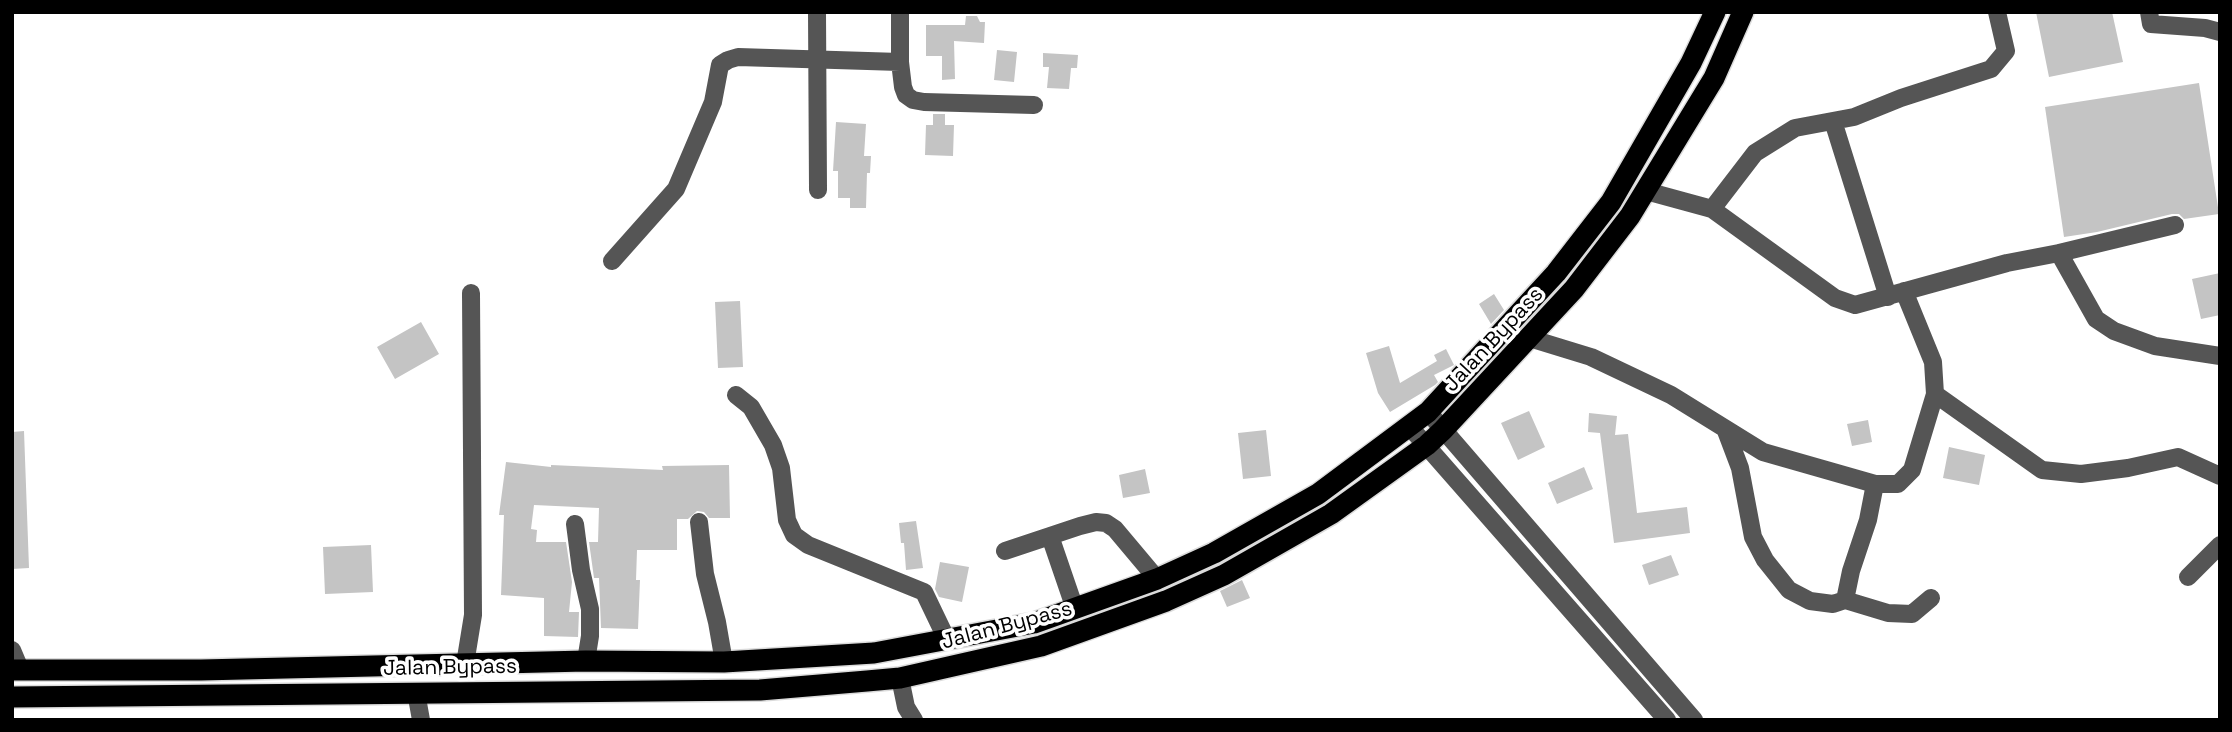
<!DOCTYPE html>
<html>
<head>
<meta charset="utf-8">
<style>
  body { margin:0 }
  #map { position:relative; width:2232px; height:732px; overflow:hidden; background:#fff; font-family:"Space Grotesk",sans-serif }
  canvas { display:block }
  .frame { position:absolute; inset:0; border:14px solid #000; pointer-events:none }
</style>
</head>
<body>
<div id="map">
<canvas width="2232" height="732"></canvas>
<div class="frame"></div>
</div>
<script>
const ctx = document.querySelector('canvas').getContext('2d');
ctx.lineJoin = 'round';
function paint(path, color) { ctx.fillStyle = color; ctx.fill(path, 'evenodd'); }
const shape = rows => new Path2D(rows.map(r => 'M' + r).join(''));
function stroke(path, color, width, dash) { ctx.strokeStyle = color; ctx.lineWidth = width; ctx.lineCap = dash ? 'butt' : 'round'; ctx.setLineDash(dash || []); ctx.stroke(path); }
function label(font, color, halo, rows, align = 'center') {
  ctx.font = font + ' "Space Grotesk",sans-serif'; ctx.lineWidth = 7; ctx.setLineDash([]); ctx.textBaseline = 'middle'; ctx.strokeStyle = halo; ctx.fillStyle = color; for (const [text, x, y, turn = 0] of rows) {
    ctx.save(); ctx.translate(x, y); ctx.rotate((+turn || 0) * Math.PI / 180); ctx.textAlign = isNaN(turn) ? turn : align; if (halo) ctx.strokeText(text, 0, 0); ctx.fillText(text, 0, 0); ctx.restore();
  }
}
paint(shape([
  [2036,12,2112,12,2123,62,2049,77],
  [966,16,977,16,980,22,985,22,984,43,954,41,955,79,942,80,942,56,926,56,926,25,965,25],
  [997,50,1017,52,1014,82,994,80],
  [1043,53,1078,55,1077,68,1071,68,1069,89,1047,88,1049,67,1043,67],
  [2199,83,2219,214,2184,219,2179,214,2172,214,2097,232,2064,237,2045,107],
  [933,114,945,114,945,125,954,125,953,156,925,155,926,125,933,125],
  [836,122,866,124,864,156,871,156,870,173,867,173,866,208,850,208,850,198,838,198,838,171,833,171],
  [2220,273,2220,315,2201,319,2192,279],
  [1494,294,1504,310,1491,324,1479,304],
  [740,301,743,367,718,368,715,302],
  [421,322,439,354,395,379,377,347],
  [1389,346,1400,383,1437,361,1434,355,1446,349,1454,365,1434,375,1438,382,1435,385,1390,412,1378,393,1366,353],
  [1529,411,1545,447,1518,460,1501,423],
  [1589,413,1617,416,1615,435,1628,434,1637,513,1687,507,1690,533,1614,543,1600,433,1588,432],
  [1868,420,1872,442,1852,446,1847,424],
  [1266,430,1271,476,1243,479,1238,433],
  [24,431,29,568,12,569,12,432],
  [1949,447,1985,455,1979,485,1943,478],
  [506,462,551,467,551,465,663,470,662,466,729,465,730,518,709,518,704,512,697,511,688,519,677,519,677,550,637,550,636,580,640,580,638,629,601,628,599,578,594,578,589,542,598,542,599,508,534,505,531,529,537,530,536,542,566,542,572,582,569,612,579,612,578,637,544,636,544,598,501,595,504,515,499,515],
  [1584,467,1593,489,1557,504,1548,483],
  [1145,469,1150,493,1123,498,1119,475],
  [916,521,923,568,906,570,904,543,901,543,899,523],
  [371,545,373,592,325,594,323,547],
  [1671,555,1679,575,1649,585,1642,565],
  [940,562,969,567,962,602,939,597,935,589],
  [1242,580,1250,598,1227,607,1220,591]
]), '#c4c4c4');
const highway = shape([
  [12,670,201,670,586,661,724,662,874,653,1034,623,1157,579,1214,553,1318,494,1428,412,1556,273,1611,202,1691,63,1715,12],
  [12,697,760,690,867,681,900,678,1041,646,1166,601,1224,575,1331,514,1427,445,1443,430,1574,289,1630,216,1714,78,1743,12]
]);
stroke(highway, '#dbdbdb', 24);
stroke(shape([
  [817,12,818,190],
  [2149,12,2151,24,2205,28,2220,32],
  [900,62,903,87,906,95,913,100,924,102,1034,105],
  [1833,121,1888,297],
  [1646,191,1712,209,1835,298,1855,305,2007,263,2059,253,2096,319,2114,331,2155,346,2220,356],
  [1712,209,1755,153,1795,128,1854,117,1901,98,1991,69,2006,51,1997,12],
  [2059,253,2175,225],
  [612,261,676,189,713,102,720,65,728,60,738,57,900,62,900,12],
  [1529,338,1591,357,1671,395,1763,452,1875,484,1898,484,1912,470,1935,394,1933,362,1904,291],
  [1935,394,2042,470,2081,474,2128,468,2178,457,2220,476],
  [736,395,751,407,773,445,781,468,787,520,794,535,808,545,924,592,947,640],
  [1428,412,1694,720],
  [1409,426,1667,720],
  [1726,431,1740,468,1753,537,1765,560,1789,590,1810,601,1833,604,1845,600],
  [1875,484,1868,520,1851,571,1845,600,1888,613,1912,614,1931,598],
  [699,522,705,574,717,622,724,662],
  [575,524,581,570,590,609,590,636,586,661],
  [1050,536,1075,609],
  [1005,551,1080,526,1096,522,1106,523,1115,529,1157,579],
  [2188,577,2220,545],
  [12,650,20,669],
  [465,664,473,615,471,293],
  [900,678,906,707,914,720],
  [416,692,421,720]
]), '#555', 18);
stroke(highway, '#000', 21);
label('21px', '#000', '#fff', [
  ["Jalan Bypass",1494,340,-47],
  ["Jalan Bypass",1007,626,-15],
  ["Jalan Bypass",450,668,-1]
]);
</script>
</body>
</html>
